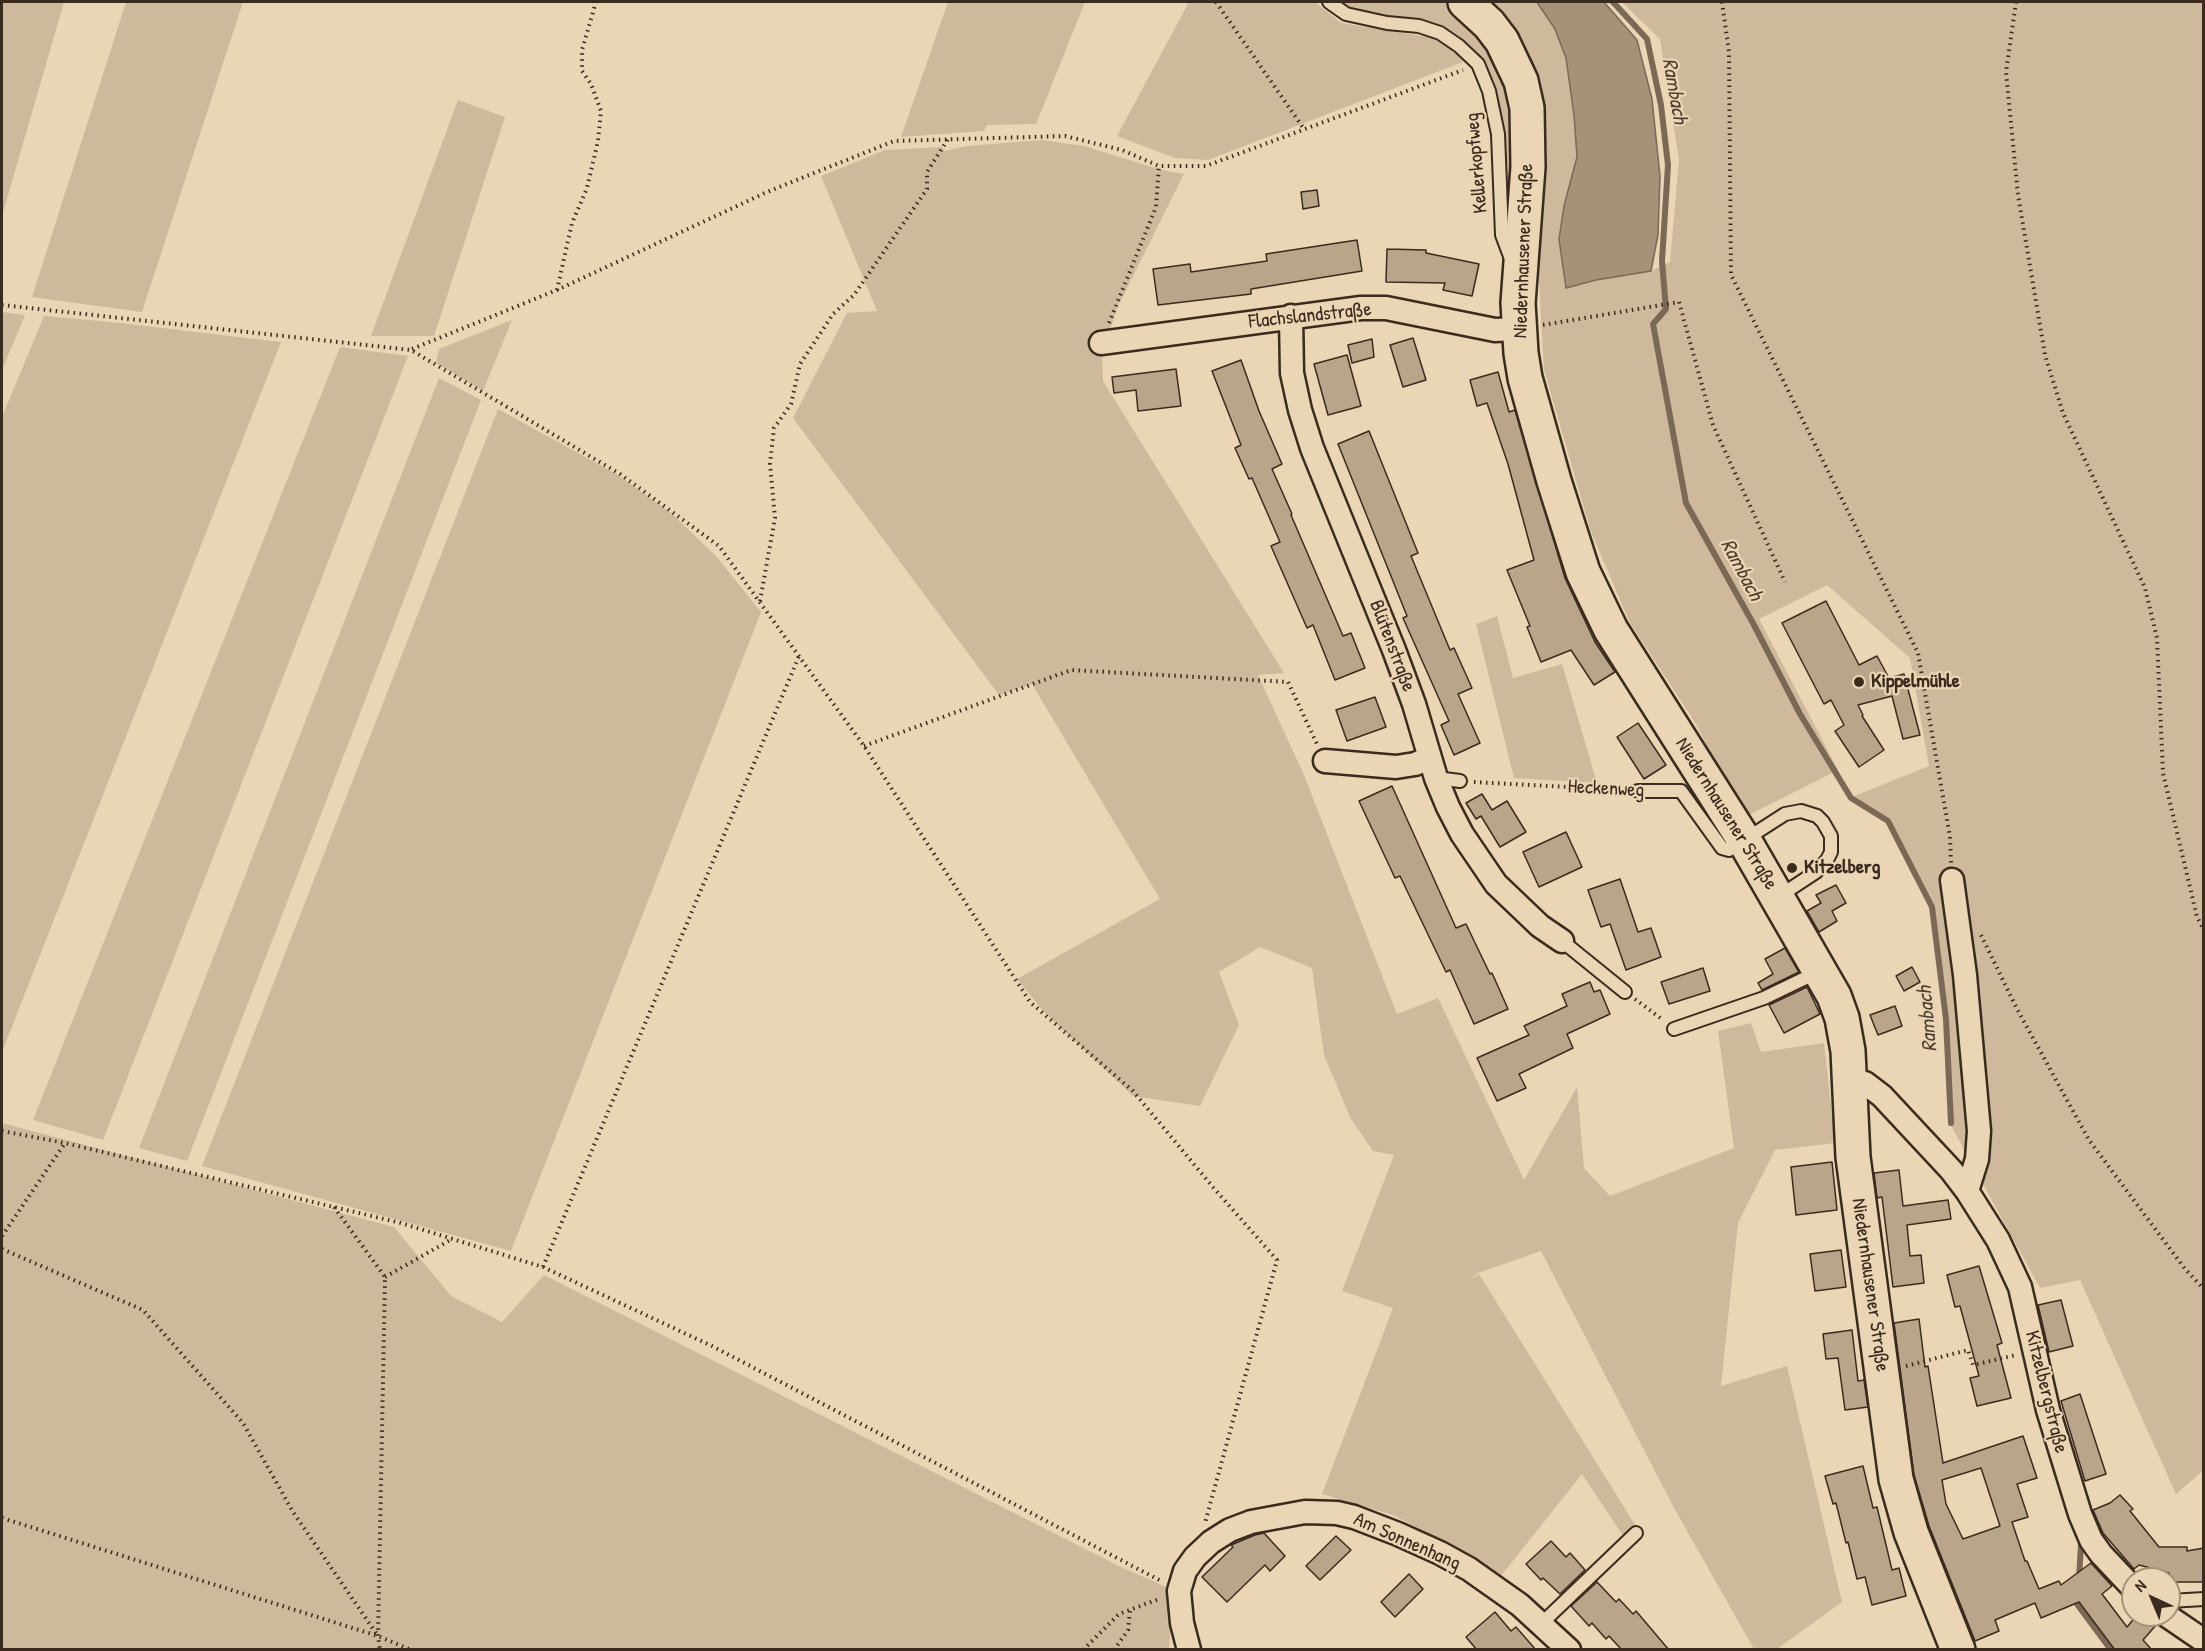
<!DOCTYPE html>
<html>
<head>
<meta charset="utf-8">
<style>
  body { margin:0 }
  #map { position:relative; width:2205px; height:1651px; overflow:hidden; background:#ead5b4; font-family:"Patrick Hand",sans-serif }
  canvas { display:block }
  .frame { position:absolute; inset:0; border:3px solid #3b2a1e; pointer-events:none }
  .north { position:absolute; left:2121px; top:1567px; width:60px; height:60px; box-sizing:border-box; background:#ead5b4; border:2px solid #a49178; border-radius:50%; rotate:316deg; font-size:16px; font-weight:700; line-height:24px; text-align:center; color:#3b2a1e }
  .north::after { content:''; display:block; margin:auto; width:21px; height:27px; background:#3b2a1e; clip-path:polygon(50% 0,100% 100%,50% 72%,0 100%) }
</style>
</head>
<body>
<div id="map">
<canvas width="2205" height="1651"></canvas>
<div class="frame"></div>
<div class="north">N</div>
</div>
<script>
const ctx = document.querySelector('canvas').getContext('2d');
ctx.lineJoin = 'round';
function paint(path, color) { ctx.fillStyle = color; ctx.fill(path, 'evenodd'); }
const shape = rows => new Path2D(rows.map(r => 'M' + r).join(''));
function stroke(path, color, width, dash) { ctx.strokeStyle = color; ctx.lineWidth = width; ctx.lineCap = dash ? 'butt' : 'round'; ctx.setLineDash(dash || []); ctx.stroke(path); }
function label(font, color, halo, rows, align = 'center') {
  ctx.font = font + ' "Patrick Hand",sans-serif'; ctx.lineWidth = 4.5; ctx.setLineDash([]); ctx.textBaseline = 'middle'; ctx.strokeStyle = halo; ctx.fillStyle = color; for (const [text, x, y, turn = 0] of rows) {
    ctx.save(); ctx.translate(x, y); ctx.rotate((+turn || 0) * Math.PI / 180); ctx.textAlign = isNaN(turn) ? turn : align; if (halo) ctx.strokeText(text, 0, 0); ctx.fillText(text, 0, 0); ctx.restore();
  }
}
paint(shape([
  [2,2,64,2,2,216],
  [126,2,243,2,142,312,32,297],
  [948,2,1085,2,1036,124,987,125,984,131,901,137],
  [1189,2,1315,2,1341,23,1441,39,1456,51,1463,62,1208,160,1175,158,1117,136],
  [1340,2,1442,2,1466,17,1491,47,1515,109,1509,232,1484,65,1465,42,1446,28,1351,9],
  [1481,2,1537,2,1555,29,1566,58,1574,115,1577,157,1564,206,1559,239,1567,288,1596,280,1651,271,1670,262,1679,160,1660,39,1622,2,2203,2,2204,1470,2176,1494,2080,1280,2040,1288,1949,1122,1947,1017,1933,906,1889,819,1852,797,1929,766,1910,658,1827,585,1759,619,1838,770,1743,818,1696,724,1630,623,1591,532,1544,370,1537,245,1541,129],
  [458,100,505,117,434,336,371,336],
  [1042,140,1084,146,1162,170,1184,174,1118,306,1102,354,1103,381,1284,673,1258,675,1304,775,1397,1014,1438,998,1524,1180,1577,1087,1584,1168,1610,1196,1734,1148,1718,1031,1751,1023,1761,1052,1824,1043,1835,1143,1775,1150,1738,1223,1721,1386,1787,1366,1842,1602,1777,1649,1754,1649,1674,1508,1541,1251,1478,1273,1468,1281,1479,1274,1642,1536,1630,1546,1582,1474,1501,1576,1455,1548,1393,1515,1322,1494,1393,1308,1342,1291,1394,1155,1373,1151,1351,1119,1324,1055,1312,968,1260,947,1219,972,1239,1025,1200,1106,1133,1096,1045,1013,1017,979,1160,899,1032,684,999,695,793,418,847,313,877,311,821,176,885,150,942,147,944,151,967,146],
  [2,312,25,315,2,370],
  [44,316,111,322,281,342,2,1052,2,417],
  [512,320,483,391,436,363,439,349],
  [340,347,408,356,103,1140,33,1120],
  [439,378,481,400,187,1161,139,1148],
  [498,409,618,475,671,513,716,556,761,612,511,1251,202,1166],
  [1497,616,1513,678,1562,664,1597,783,1514,778,1476,624],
  [2,1123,394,1227,451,1296,502,1322,544,1275,1117,1565,1173,1590,1169,1649,2,1649]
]), '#ceb99c');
const water = shape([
  [1537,2,1604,2,1637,40,1652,99,1660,176,1658,235,1651,271,1596,280,1566,288,1559,239,1564,206,1577,157,1574,115,1566,58,1555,29,1537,2]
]);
paint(water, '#a69279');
stroke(water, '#7b6855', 1.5);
stroke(shape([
  [1613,2,1647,39,1661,105,1668,165,1662,261,1666,309,1653,324,1686,503,1754,625,1800,714,1851,798,1888,821,1932,907,1946,1019,1951,1123],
  [2079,1579,2081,1544],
  [2077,1596,2077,1604,2111,1650]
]), '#7b6855', 6);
const building = shape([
  [1317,190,1319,206,1303,209,1301,192,1317,190],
  [1357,240,1362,271,1251,289,1251,294,1158,305,1153,269,1190,264,1191,272,1267,261,1266,254,1357,240],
  [1387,249,1426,250,1426,253,1479,264,1472,296,1443,290,1445,283,1386,282,1387,249],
  [1413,338,1426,380,1403,387,1390,345,1413,338],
  [1372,339,1374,357,1352,363,1348,345,1372,339],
  [1347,355,1361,406,1328,415,1314,364,1347,355],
  [1241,360,1259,411,1282,464,1272,469,1292,514,1291,515,1343,636,1351,633,1365,668,1335,680,1313,625,1307,628,1271,546,1280,542,1252,478,1249,479,1235,448,1241,445,1212,371,1241,360],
  [1176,369,1181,406,1138,411,1136,390,1114,393,1112,377,1176,369],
  [1498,372,1509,412,1515,410,1565,578,1595,642,1615,672,1594,685,1571,650,1541,662,1527,627,1530,626,1507,570,1534,560,1508,464,1487,403,1477,406,1470,380,1498,372],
  [1369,431,1418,553,1411,556,1450,650,1454,648,1472,688,1458,694,1480,743,1454,755,1441,725,1449,721,1403,618,1407,616,1338,444,1369,431],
  [1826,601,1859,665,1877,656,1889,678,1904,674,1920,735,1903,739,1892,696,1858,705,1863,715,1862,716,1884,750,1859,767,1835,731,1844,725,1831,700,1824,704,1782,623,1826,601],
  [1375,697,1386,727,1347,741,1336,710,1375,697],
  [1638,723,1666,765,1644,779,1617,737,1638,723],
  [1392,786,1456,928,1466,924,1490,974,1492,973,1508,1009,1474,1024,1450,970,1446,972,1400,876,1395,878,1359,801,1392,786],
  [1482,794,1492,810,1507,801,1526,832,1500,847,1481,816,1476,819,1466,803,1482,794],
  [1566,832,1582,867,1539,887,1523,852,1566,832],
  [1620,879,1638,932,1651,928,1661,957,1626,970,1610,924,1601,927,1588,890,1620,879],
  [1836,885,1846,903,1832,911,1837,921,1819,932,1807,911,1821,903,1816,895,1836,885],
  [1785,948,1799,972,1762,990,1758,983,1773,974,1765,959,1785,948],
  [1912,967,1920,982,1904,991,1896,976,1912,967],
  [1703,968,1710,991,1669,1004,1661,982,1703,968],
  [1590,982,1594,992,1600,990,1610,1014,1567,1034,1573,1048,1519,1074,1526,1088,1497,1101,1477,1058,1529,1035,1524,1026,1567,1006,1562,994,1590,982],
  [1807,987,1820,1014,1784,1033,1769,1005,1807,987],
  [1895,1006,1902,1026,1878,1035,1870,1015,1895,1006],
  [1832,1162,1837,1210,1796,1215,1791,1167,1832,1162],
  [1899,1170,1903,1206,1948,1200,1951,1219,1907,1225,1910,1256,1921,1255,1924,1283,1893,1287,1882,1197,1877,1198,1874,1173,1899,1170],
  [1841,1250,1846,1287,1815,1291,1810,1254,1841,1250],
  [1979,1266,2002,1343,1997,1345,2011,1398,1977,1406,1970,1378,1979,1376,1960,1306,1955,1307,1947,1275,1979,1266],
  [2061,1300,2073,1346,2049,1352,2038,1305,2061,1300],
  [1919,1319,1925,1367,1928,1366,1943,1463,2023,1436,2037,1478,2017,1484,2028,1517,2012,1522,2025,1561,2027,1561,2039,1589,2059,1581,2061,1585,2091,1563,2112,1586,2102,1594,2127,1627,2137,1615,2153,1615,2157,1624,2143,1640,2152,1650,2115,1650,2079,1602,2041,1618,2035,1603,1995,1620,1999,1631,1975,1641,1929,1526,1914,1475,1894,1323,1919,1319],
  [1981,1468,2000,1526,1963,1539,1946,1504,1942,1480,1981,1468],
  [1852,1330,1858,1381,1864,1380,1868,1407,1845,1410,1838,1358,1826,1359,1823,1334,1852,1330],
  [2080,1394,2106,1474,2085,1481,2061,1401,2080,1394],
  [1863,1466,1873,1508,1877,1507,1892,1570,1899,1568,1906,1596,1872,1605,1865,1577,1857,1579,1848,1542,1846,1543,1836,1503,1833,1504,1825,1476,1863,1466],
  [2120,1495,2133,1509,2130,1511,2159,1547,2187,1547,2187,1551,2204,1548,2204,1582,2169,1582,2169,1573,2139,1565,2134,1569,2103,1533,2093,1510,2110,1503,2120,1495],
  [1264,1533,1285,1556,1270,1571,1265,1565,1227,1602,1202,1577,1233,1547,1231,1545,1255,1535,1264,1533],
  [1336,1536,1351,1550,1320,1580,1306,1566,1336,1536],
  [1551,1541,1566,1557,1570,1553,1585,1570,1560,1594,1543,1578,1541,1580,1526,1564,1551,1541],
  [1409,1574,1423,1589,1395,1617,1381,1602,1409,1574],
  [1597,1582,1616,1602,1619,1599,1633,1614,1636,1611,1669,1650,1622,1650,1609,1636,1606,1639,1592,1623,1589,1626,1571,1606,1597,1582],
  [1495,1612,1511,1631,1516,1627,1536,1650,1477,1650,1466,1637,1495,1612]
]);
paint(building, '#b9a68a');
stroke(building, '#3b2a1e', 1.5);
const service = shape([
  [1329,2,1346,14,1387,23,1419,26,1440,33,1459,46,1478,64,1489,91,1498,134,1502,235,1511,259],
  [1436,778,1460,781],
  [1638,791,1681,791,1722,848,1729,850,1785,814,1801,811,1817,816,1823,822,1831,836,1831,852,1827,860,1816,872,1778,897],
  [1562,941,1625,992],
  [1674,1029,1764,998,1818,972],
  [2169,1601,2204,1599],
  [1541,1624,1636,1533]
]);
const minor = shape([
  [1291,316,1292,373,1300,410,1312,448,1394,650,1414,704,1436,778,1448,807,1462,834,1496,884,1540,926,1562,941],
  [1101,343,1361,308,1386,308,1495,330,1518,329],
  [1325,761,1396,767,1415,764,1430,758],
  [1952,880,1965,975,1979,1131,1977,1159,1967,1191],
  [1849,1080,1865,1083,1882,1096,1951,1170,1967,1191,1998,1240,2020,1287,2048,1410,2080,1514,2091,1540,2101,1554,2133,1588],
  [2166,1615,2204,1641],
  [1189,1650,1182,1623,1179,1591,1185,1571,1195,1557,1211,1542,1230,1530,1251,1522,1305,1512,1337,1513,1354,1517,1398,1534,1440,1553,1469,1569,1520,1605,1569,1650]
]);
const secondary = shape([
  [1465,2,1489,24,1502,41,1521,81,1527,108,1528,167,1518,303,1521,353,1525,378,1554,481,1583,572,1611,630,1744,840,1834,996,1842,1018,1848,1051,1853,1157,1896,1479,1911,1532,1958,1650]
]);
stroke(service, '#3b2a1e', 16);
stroke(minor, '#3b2a1e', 27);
stroke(secondary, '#3b2a1e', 38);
stroke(shape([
  [1216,2,1304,129],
  [1722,2,1729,52,1731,275,1918,653,1950,837,1951,863],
  [2016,2,2006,72,2018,195,2045,355,2063,413,2145,588,2157,638,2163,773,2197,917,2204,930],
  [557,290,572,223,587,188,598,141,601,111,591,84,582,71,582,50,596,2],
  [2,305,411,350,620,474,719,546,864,746,1030,1002,1133,1091,1212,1186,1277,1260,1205,1523],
  [1109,323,1156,207,1159,166],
  [1543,325,1679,302,1713,425,1785,582],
  [412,349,557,290,767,192,894,141,1065,136,1122,150,1159,166,1206,166,1463,70],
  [760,601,775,518,770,464,774,428,791,404,800,364,833,314,854,295,927,189,927,172,948,139],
  [864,746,1071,670,1288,682,1317,744],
  [1474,782,1625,790],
  [1981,935,2017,1009,2089,1140,2185,1269,2204,1289],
  [1635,999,1663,1020],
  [2,1131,65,1143,401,1223,543,1267,712,1346,1163,1582],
  [334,1207,385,1277,378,1636,380,1650],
  [2,1236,65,1143],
  [2,1249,143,1310,243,1423,293,1512,378,1636],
  [543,1267,799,656],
  [385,1277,452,1239],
  [1906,1366,1968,1350,1973,1365,2016,1355],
  [2,1518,378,1636,411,1650],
  [1083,1650,1119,1614,1159,1599],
  [1114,1650,1128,1630,1130,1610]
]), '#3b2a1e', 4, [1.5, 4.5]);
stroke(service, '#ead5b4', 12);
stroke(minor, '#ead5b4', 22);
stroke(secondary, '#ead5b4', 33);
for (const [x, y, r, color] of [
  [1859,682,6,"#3b2a1e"],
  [1792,868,6,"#3b2a1e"]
]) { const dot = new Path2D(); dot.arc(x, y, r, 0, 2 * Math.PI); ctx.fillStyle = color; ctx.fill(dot); stroke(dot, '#ead5b4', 2); }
label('20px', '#3b2a1e', '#ead5b4', [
  ["Kellerkopfweg",1477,163,-95],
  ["Niedernhausener Straße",1524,251,-88],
  ["Flachslandstraße",1310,316,-6],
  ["Blütenstraße",1392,646,69],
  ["Heckenweg",1606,789,3],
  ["Niedernhausener Straße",1726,814,58],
  ["Niedernhausener Straße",1870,1285,82],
  ["Kitzelbergstraße",2046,1392,76],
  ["Am Sonnenhang",1407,1542,24]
]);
label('bold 20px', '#3b2a1e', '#ead5b4', [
  ["Kippelmühle",1871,682],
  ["Kitzelberg",1804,868]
], 'left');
label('italic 21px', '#503f30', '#ead5b4', [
  ["Rambach",1674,91,80],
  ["Rambach",1741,570,62],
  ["Rambach",1928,1019,-95]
]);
</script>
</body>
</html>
